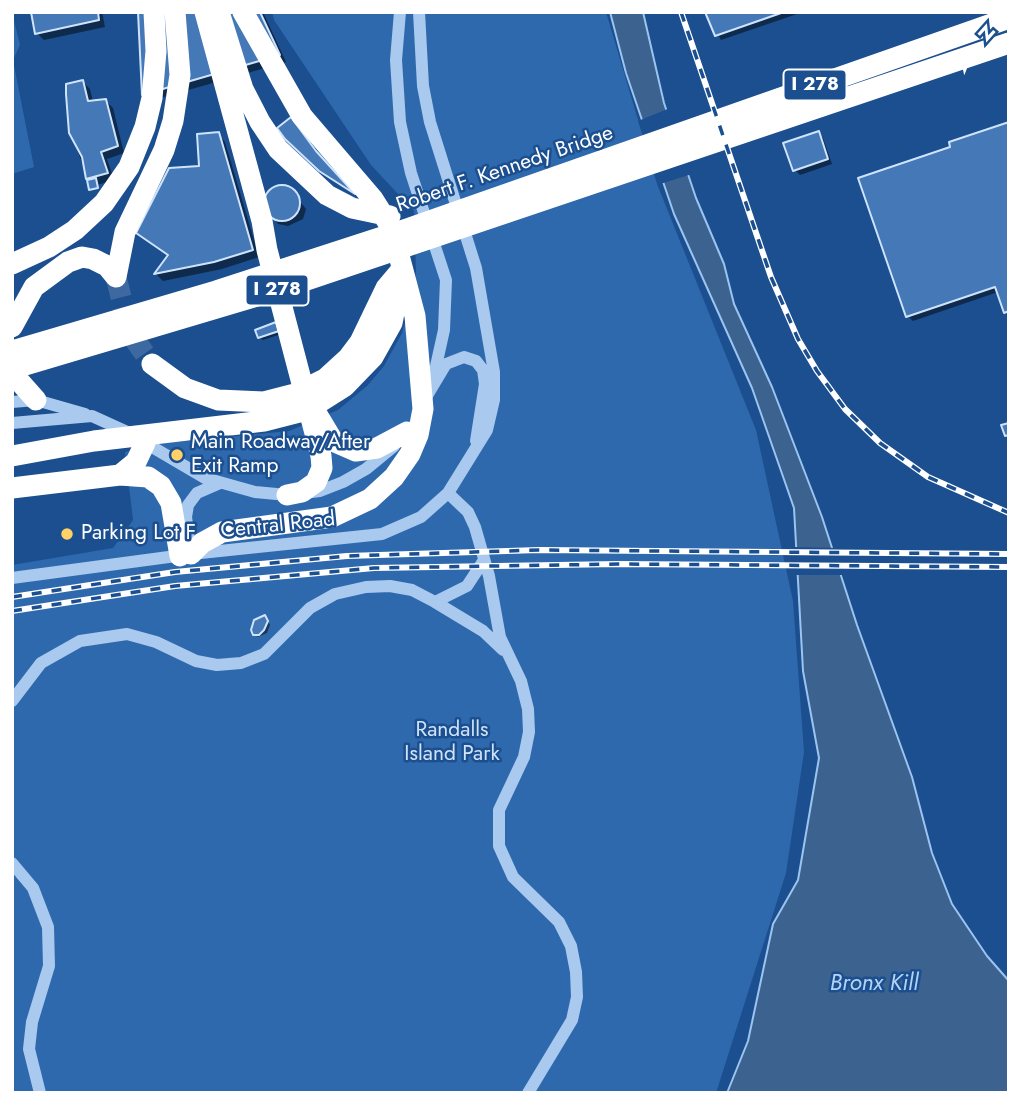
<!DOCTYPE html>
<html>
<head>
<meta charset="utf-8">
<style>
  body { margin:0 }
  #map { position:relative; width:1021px; height:1105px; overflow:hidden; background:#1b4f8f; font-family:Jost,sans-serif }
  canvas { display:block }
  .frame { position:absolute; inset:0; border:14px solid #fff; pointer-events:none }
  .north { position:absolute; left:937px; top:14px; width:70px; height:70px; -webkit-text-stroke:5px #1b4f8f; paint-order:stroke; rotate:42deg; font-size:19px; font-weight:700; line-height:28px; text-align:center; color:#fff }
  .north::after { content:''; display:block; margin:auto; width:24px; height:32px; background:#fff; clip-path:polygon(50% 0,100% 100%,50% 72%,0 100%) }
</style>
</head>
<body>
<div id="map">
<canvas width="1021" height="1105"></canvas>
<div class="frame"></div>
<div class="north">N</div>
</div>
<script>
const ctx = document.querySelector('canvas').getContext('2d');
ctx.lineJoin = 'round';
function paint(path, color) { ctx.fillStyle = color; ctx.fill(path, 'evenodd'); }
const shape = rows => new Path2D(rows.map(r => 'M' + r).join(''));
function stroke(path, color, width, dash) { ctx.strokeStyle = color; ctx.lineWidth = width; ctx.lineCap = dash ? 'butt' : 'round'; ctx.setLineDash(dash || []); ctx.stroke(path); }
function label(font, color, halo, rows, align = 'center') {
  ctx.font = font + ' Jost,sans-serif'; ctx.lineWidth = 5; ctx.setLineDash([]); ctx.textBaseline = 'middle'; ctx.strokeStyle = halo; ctx.fillStyle = color; for (const [text, x, y, turn = 0] of rows) {
    ctx.save(); ctx.translate(x, y); ctx.rotate((+turn || 0) * Math.PI / 180); ctx.textAlign = isNaN(turn) ? turn : align; if (halo) ctx.strokeText(text, 0, 0); ctx.fillText(text, 0, 0); ctx.restore();
  }
}
paint(shape([
  [12,12,20,45,13,60,34,167,12,174],
  [272,12,606,12,657,184,756,430,793,601,804,752,786,873,716,1093,12,1093,12,565,113,548,133,520,125,452,165,443,289,431,338,410,368,385,384,366,402,333,412,299,416,271,414,211,371,165,274,20]
]), '#2e69ad');
const water = shape([
  [610,12,643,12,664,103,696,198,724,264,734,304,772,387,822,517,857,625,912,777,932,853,952,904,987,956,1009,981,1009,1093,727,1093,748,1041,773,924,798,880,819,758,803,671,794,508,752,388,674,214,626,73,610,12]
]);
paint(water, '#3c6290');
stroke(water, '#9cc4f0', 2);
paint(shape([
  [670,108,692,174,660,184,638,121],
  [794,547,836,548,844,575,796,575]
]), '#1b4f8f');
paint(shape([
  [32,12,102,12,105,27,44,40,37,33],
  [139,12,263,12,286,62,150,101],
  [707,12,803,12,721,40],
  [83,82,90,89,93,102,105,100,113,108,124,153,107,159,114,180,97,185,98,189,92,190,71,133],
  [1009,123,1009,315,998,292,913,321,908,316,953,148],
  [296,125,348,189,315,167],
  [818,133,823,138,832,164,800,175,795,170],
  [218,134,225,142,259,257,222,269,163,281,156,274,170,256,138,233,201,168],
  [278,187,289,188,306,209,303,219,288,226,278,224,265,208,268,193],
  [276,324,281,334,263,340,259,337],
  [265,617,270,625,267,633,258,637,254,634]
]), '#0007');
const building = shape([
  [31,12,98,12,99,20,35,34,31,12],
  [138,12,260,12,280,55,142,95,138,12],
  [705,12,784,12,715,36,705,12],
  [83,80,88,101,106,99,118,146,101,152,108,173,86,179,82,157,69,133,66,94,66,84,83,80],
  [291,117,316,151,355,194,319,171,285,139,277,128,291,117],
  [1009,122,1009,311,1004,313,995,287,906,317,858,178,950,147,949,142,1009,122],
  [819,131,828,159,793,171,783,143,819,131],
  [219,132,253,250,214,262,154,274,168,255,136,233,169,168,199,166,197,134,219,132],
  [96,178,98,188,89,190,87,180,96,178],
  '264 203a18 18 0 1 1 36 0a18 18 0 1 1-36 0Z',
  [276,322,279,331,258,338,255,330,276,322],
  [1009,423,1009,435,1005,436,1001,425,1009,423],
  [265,615,268,621,264,630,259,635,253,635,251,630,254,620,265,615]
]);
paint(building, '#4478b7');
stroke(building, '#cfe3fa', 2);
stroke(shape([
  [116,277,130,333,152,364]
]), '#3d69a0', 21, [21, 10]);
stroke(shape([
  [400,12,396,60,400,122,411,173,446,280,444,330,434,375],
  [425,399,446,364,464,357,476,361,483,370,485,384,476,441],
  [12,402,36,400,85,414],
  [12,423,92,416,125,431,205,478,255,492,287,495,320,491,343,482,366,469,394,446],
  [448,493,468,512,475,527,489,576,500,637,521,681,528,709,529,732,524,757,499,810,499,846,513,877,559,922,571,946,576,972,577,997,572,1020,528,1093],
  [191,554,186,517,188,505,197,493,220,483],
  [12,578,191,554,382,534,421,517,448,493,487,430,494,400,494,372,476,268,430,122,423,86,419,12],
  [435,602,483,631,503,650],
  [12,701,41,663,80,641,127,634,156,642,196,661,217,665,241,663,264,654,310,608,335,594,366,587,390,586,412,590,435,602,467,586,484,560],
  [12,863,33,888,48,927,49,966,32,1022,29,1049,40,1093]
]), '#a9c9ee', 12);
stroke(shape([
  [205,12,262,221,267,250,321,456,322,468,316,482,302,492,287,495],
  [219,12,243,89,260,122,278,149,327,195,352,208,390,216],
  [12,264,49,247,75,230,104,203,129,167,145,127,152,98,156,51,154,12],
  [116,277,125,232,164,150,173,121,180,75,175,12],
  [12,327,34,287,68,262,82,257,93,259,107,266,116,277],
  [12,351,216,291,410,228,1009,18],
  [152,364,185,388,218,400,264,402,295,394,325,379,348,358,360,342,386,288,402,269],
  [12,369,274,291,1009,43],
  [12,373,36,400],
  [318,416,333,441,356,451,377,448,407,432],
  [12,456,94,441,264,421,307,410,345,386,373,357,392,323,401,277],
  [120,475,136,462,145,443],
  [12,488,120,475,148,477,161,486,171,503,180,556],
  [191,554,202,543,222,532,332,517,370,499,394,477,410,454,418,435,423,409,415,316,392,229,373,199,302,116,243,12]
]), '#fff', 21);
const rail = shape([
  [681,12,771,277,798,339,817,371,845,409,880,443,928,477,1009,513],
  [12,597,175,572,347,556,539,550,1009,554],
  [12,611,175,586,374,568,618,564,1009,567]
]);
stroke(rail, '#fff', 6);
stroke(rail, '#1b4f8f', 3.5, [10]);
for (const [x, y, r, color] of [
  [177,455,7,"#ffd166"],
  [67,534,7,"#ffd166"]
]) { const dot = new Path2D(); dot.arc(x, y, r, 0, 2 * Math.PI); ctx.fillStyle = color; ctx.fill(dot); stroke(dot, '#1b4f8f', 2.5); }
for (const [x, y, w] of [
  [815,85,63],
  [277,290,63]
]) { const box = new Path2D(); box.roundRect(x - w / 2, y - 15.5, w, 31, 5); ctx.fillStyle = '#1b4f8f'; ctx.fill(box); stroke(box, '#fff', 2); }
label('bold 19px', '#fff', null, [
  ["I 278",815,85],
  ["I 278",277,290]
]);
label('21px', '#fff', '#1b4f8f', [
  ["Robert F. Kennedy Bridge",505,170,-19],
  ["Central Road",278,526,-6]
]);
label('21px', '#fff', '#1b4f8f', [
  ["Main Roadway/After",191,443],
  ["Exit Ramp",191,467],
  ["Parking Lot F",81,534]
], 'left');
label('21px', '#cfe3fa', '#1b4f8f', [
  ["Randalls",452,731],
  ["Island Park",452,755]
]);
label('italic 23px', '#b5d3f5', '#1b4f8f', [
  ["Bronx Kill",874,984]
]);
</script>
</body>
</html>
